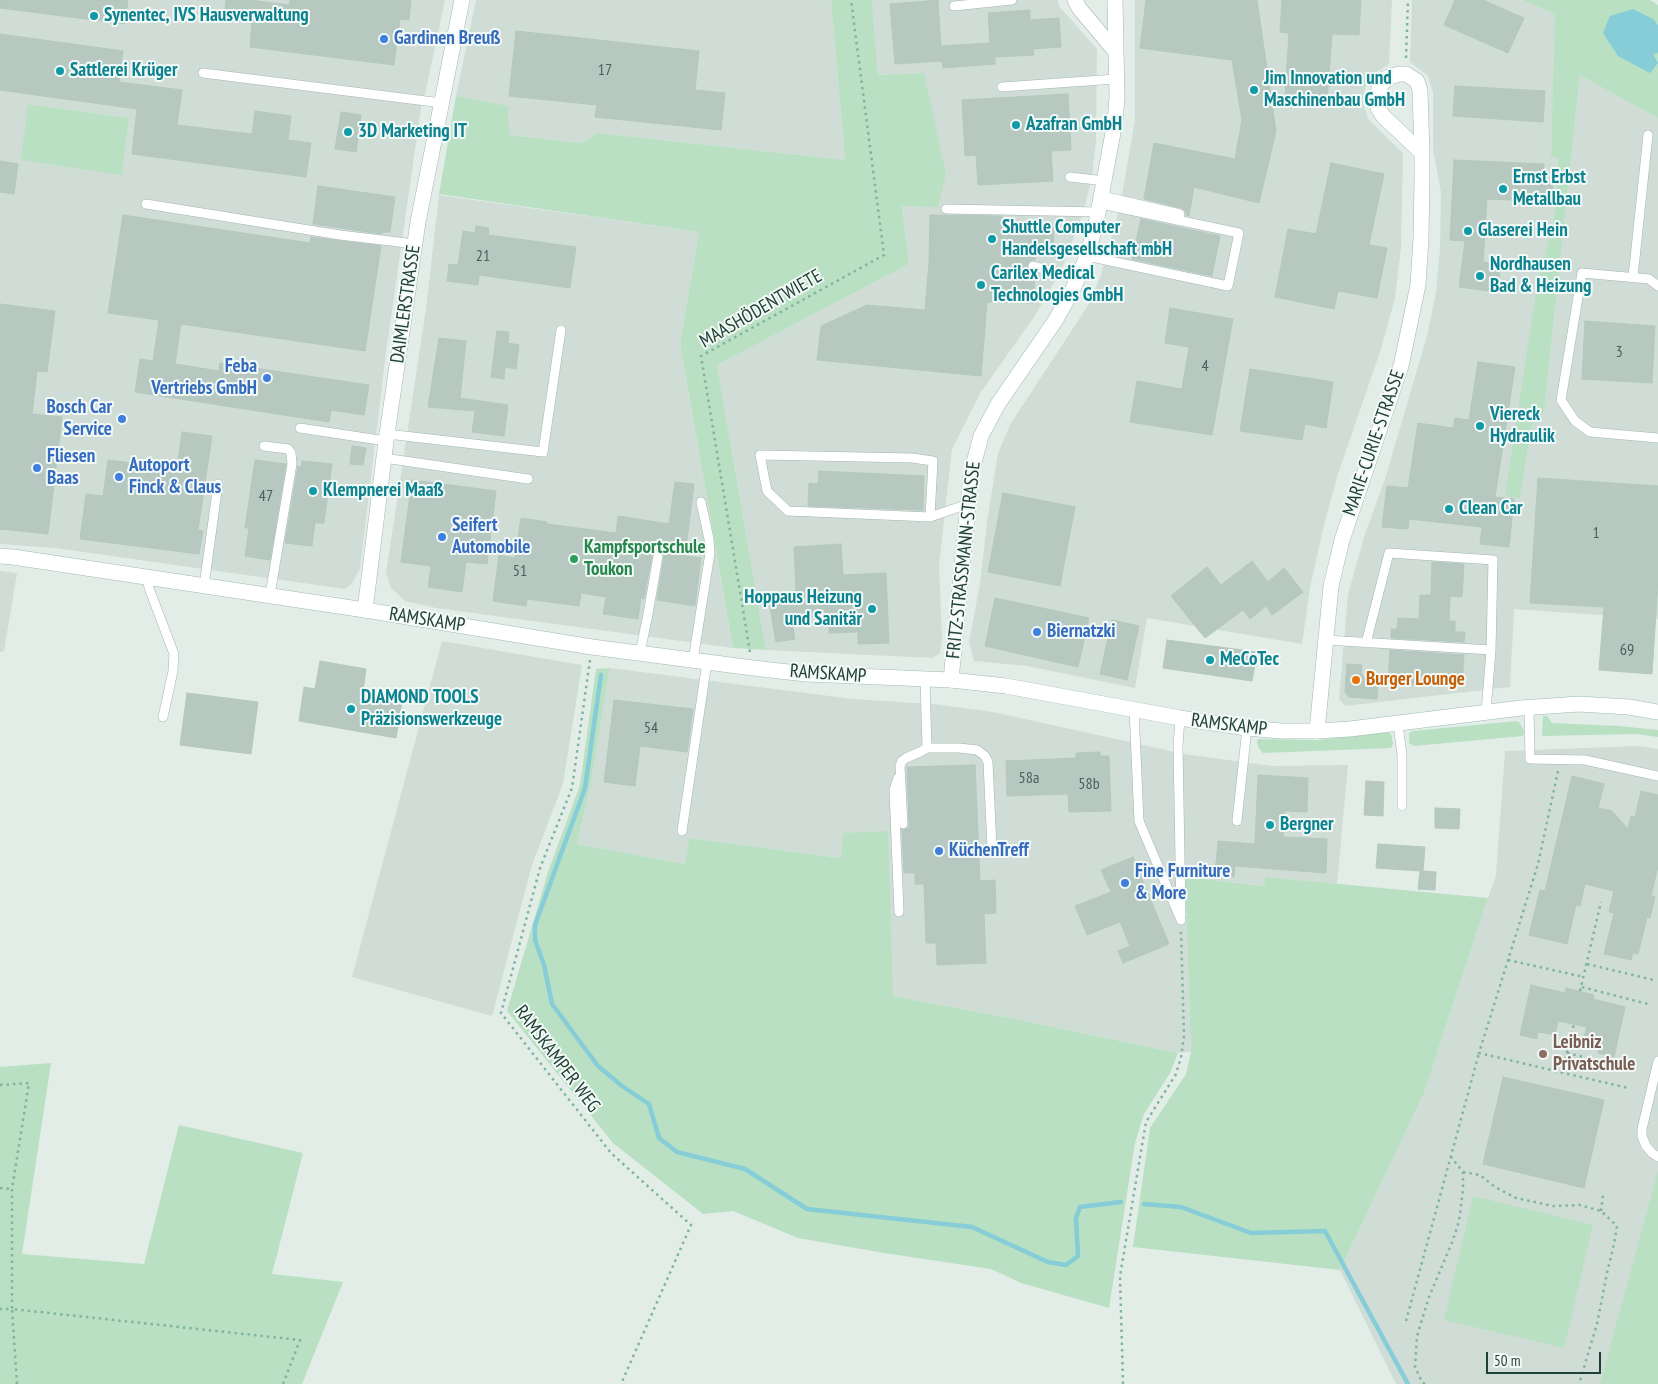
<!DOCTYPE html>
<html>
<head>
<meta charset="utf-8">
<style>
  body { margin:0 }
  #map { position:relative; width:1658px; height:1384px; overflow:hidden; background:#e2ede8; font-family:"PT Sans Narrow",sans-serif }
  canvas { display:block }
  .scale { position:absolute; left:1486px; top:1352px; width:115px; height:22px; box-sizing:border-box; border:2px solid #204036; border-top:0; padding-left:6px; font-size:15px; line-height:18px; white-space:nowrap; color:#204036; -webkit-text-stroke:4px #f3f9f6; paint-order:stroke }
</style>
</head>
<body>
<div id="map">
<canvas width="1658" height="1384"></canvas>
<div class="scale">50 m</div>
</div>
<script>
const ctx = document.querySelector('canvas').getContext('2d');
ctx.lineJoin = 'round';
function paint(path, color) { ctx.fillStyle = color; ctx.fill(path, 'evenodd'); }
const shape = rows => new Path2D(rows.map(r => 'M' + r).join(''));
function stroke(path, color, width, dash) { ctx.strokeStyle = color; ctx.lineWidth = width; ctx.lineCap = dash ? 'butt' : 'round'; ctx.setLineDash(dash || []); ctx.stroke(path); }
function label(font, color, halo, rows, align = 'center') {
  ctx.font = font + ' "PT Sans Narrow",sans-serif'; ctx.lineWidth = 4; ctx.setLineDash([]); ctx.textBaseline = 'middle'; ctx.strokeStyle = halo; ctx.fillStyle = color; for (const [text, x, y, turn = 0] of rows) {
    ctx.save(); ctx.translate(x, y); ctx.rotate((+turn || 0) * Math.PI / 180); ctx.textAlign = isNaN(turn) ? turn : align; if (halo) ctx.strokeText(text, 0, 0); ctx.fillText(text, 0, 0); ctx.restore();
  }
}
paint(shape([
  [0,0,445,0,425,94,422,101,385,360,360,569,352,583,345,589,55,548,0,544],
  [28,104,129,118,122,174],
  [476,0,831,0,845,160,598,133,581,143,509,135,456,96],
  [872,0,1058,0,1059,6,1097,49,1096,139,1092,177,1084,210,1061,271,1034,317,981,392,952,449,939,565,942,640,940,653,933,658,766,650,717,365,909,264,902,206,924,73,878,75],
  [1135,0,1392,0,1389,64,1372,75,1365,88,1363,104,1369,120,1403,153,1401,247,1395,298,1381,349,1337,477,1323,529,1310,588,1302,644,1147,618,1135,688,1027,666,974,661,969,641,980,584,987,522,998,453,1011,423,1089,304,1101,275,1120,207,1135,120],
  [1412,0,1522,0,1556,14,1551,157,1558,157,1554,218,1537,286,1520,498,1532,425,1544,412,1580,74,1658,118,1658,619,1514,609,1510,687,1345,706,1339,699,1348,594,1365,534,1385,479,1427,336,1436,293,1440,249,1441,193,1433,149,1433,93,1428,76,1410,62],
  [439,195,699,232,680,343,733,648,436,608,405,601,391,588,386,573,426,309],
  [0,571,17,573,4,651,0,652],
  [442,641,582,665,563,784,532,865,492,1016,352,977],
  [610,668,853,699,933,704,993,712,1184,754,1272,766,1348,765,1337,884,1265,877,1264,886,1185,877,1191,1052,1178,1053,1010,1018,893,996,842,858,689,838,685,864,577,844,590,788],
  [1638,746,1658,749,1658,1384,1396,1384,1340,1270,1424,1093,1488,898,1496,875,1505,751]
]), '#d0ddd7');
paint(shape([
  [831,0,872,0,878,75,924,73,946,174,938,207,902,206,909,264,717,365,766,650,733,648,680,343,699,232,439,194,456,96,508,106,509,135,581,143,598,133,845,160],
  [1522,0,1650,0,1658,5,1658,118,1580,75,1544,412,1532,425,1520,498,1505,496,1537,286,1554,218,1558,158,1551,157,1555,14],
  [28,104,129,118,122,175,21,160],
  [610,668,590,788,577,844,685,864,689,838,841,858,843,833,888,831,893,996,1010,1018,1178,1053,1170,1073,1144,1114,1135,1143,1109,1308,1021,1283,991,1269,884,1253,798,1238,733,1211,703,1214,613,1143,507,1011,548,872,580,785,596,669],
  [1543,716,1547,716,1552,723,1619,726,1658,730,1658,737,1636,734,1542,736],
  [1517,721,1520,723,1524,731,1523,736,1414,746,1409,743,1409,733,1413,731],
  [1387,732,1391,734,1393,744,1391,748,1263,753,1258,747,1257,742,1258,739,1319,740],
  [1185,877,1264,886,1265,877,1488,898,1424,1093,1340,1270,1133,1247,1150,1128,1186,1074,1191,1052],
  [51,1063,22,1254,144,1264,179,1125,303,1153,272,1274,343,1282,302,1384,0,1384,0,1067],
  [1658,1171,1658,1384,1600,1384],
  [1473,1196,1593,1225,1564,1348,1444,1320]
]), '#b9e0c2');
paint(shape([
  [1633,9,1653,19,1658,25,1658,53,1653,54,1658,63,1650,73,1618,56,1603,33,1610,16]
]), '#86cdd7');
stroke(shape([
  [601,675,585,788,535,925,535,940,544,965,552,1004,598,1066,622,1086,649,1104,659,1138,677,1152,745,1169,807,1209,972,1227,1048,1262,1066,1265,1078,1256,1076,1218,1080,1207,1121,1202],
  [1144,1204,1181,1207,1251,1233,1325,1231,1408,1384]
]), '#86cdd7', 4.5);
const building = shape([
  [0,0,128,0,125,24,0,8,0,0],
  [226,0,250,0,289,5,290,0,411,0,409,20,400,19,394,65,250,47,252,22,224,19,226,0],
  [938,0,941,46,990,43,988,13,1030,10,1030,20,1059,18,1061,47,1033,49,1034,55,995,57,995,64,943,68,942,61,895,64,890,4,938,0],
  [1146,0,1257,0,1276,131,1259,203,1194,187,1189,216,1186,215,1186,212,1181,208,1144,199,1154,143,1235,159,1242,120,1232,60,1140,48,1146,0],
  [1282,0,1361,0,1359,35,1332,34,1327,103,1285,99,1289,33,1280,32,1282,0],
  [1455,0,1483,0,1524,18,1508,53,1444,25,1455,0],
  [516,31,699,51,695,90,725,93,721,130,595,117,597,105,509,96,516,31],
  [0,34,123,51,119,82,182,90,177,125,252,134,255,111,291,116,288,140,311,143,306,177,132,154,137,109,0,90,0,34],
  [1455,86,1545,91,1543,122,1453,116,1455,86],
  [1068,94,1071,150,1051,151,1053,181,978,185,976,155,965,156,962,100,1068,94],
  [341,112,361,115,356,152,335,149,341,112],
  [1454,160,1544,164,1543,181,1553,181,1552,202,1487,199,1483,262,1501,264,1497,292,1459,287,1465,241,1450,240,1454,160],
  [0,161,18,164,14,194,0,192,0,161],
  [1331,163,1384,174,1369,245,1387,248,1377,298,1338,291,1334,309,1275,297,1288,229,1316,234,1331,163],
  [318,186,395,197,390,232,383,232,382,234,313,224,318,186],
  [123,215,310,243,311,237,381,246,365,351,181,324,175,364,219,371,220,363,369,385,364,415,331,410,329,422,135,392,140,359,153,361,159,320,108,313,123,215],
  [930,215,1002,216,1002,225,1054,226,1053,256,1036,256,1035,260,1031,260,1027,265,1028,270,1035,273,1034,291,1041,291,1037,300,1033,303,987,302,981,376,817,360,821,326,867,305,925,310,929,262,930,215],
  [1141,219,1220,236,1212,276,1132,259,1141,219],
  [476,226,489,228,488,235,576,247,570,288,479,275,478,285,447,281,449,264,458,265,463,231,475,233,476,226],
  [0,304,55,311,47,372,37,371,32,414,62,417,48,534,0,529,0,304],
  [1170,308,1233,319,1212,435,1130,422,1137,381,1182,389,1189,347,1165,343,1170,308],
  [1585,321,1655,326,1652,383,1582,379,1585,321],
  [497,331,509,332,508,343,519,345,516,369,505,367,504,379,491,377,497,331],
  [439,338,466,341,460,398,508,405,504,436,472,432,475,411,428,407,439,338],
  [1478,362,1515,367,1495,497,1514,499,1509,547,1480,544,1482,527,1409,519,1408,529,1382,527,1387,486,1408,488,1418,423,1453,428,1455,418,1469,420,1478,362],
  [1250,369,1333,382,1326,428,1305,424,1302,440,1240,431,1250,369],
  [182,432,212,436,198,530,203,531,199,554,80,539,86,494,103,496,108,460,177,469,182,432],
  [352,446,366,448,363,465,350,464,352,446],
  [255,460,286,464,270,560,245,556,249,528,245,528,255,460],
  [302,461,332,464,324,523,315,523,312,546,285,543,298,466,301,467,302,461],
  [819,471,924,476,923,510,808,506,809,483,818,484,819,471],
  [1538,478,1658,486,1658,580,1652,674,1599,670,1604,607,1530,603,1538,478],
  [412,480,496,491,487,564,466,562,462,592,428,587,431,566,401,562,412,480],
  [675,482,694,484,685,556,701,558,695,606,657,600,664,557,662,552,659,550,654,552,652,555,644,599,641,598,638,619,603,614,606,597,581,593,579,606,527,599,526,606,493,601,499,555,515,558,521,518,547,522,547,524,616,533,618,516,669,524,675,482],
  [1003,493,1075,507,1060,586,988,572,1003,493],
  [841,544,843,575,886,573,889,643,858,644,858,632,829,633,829,616,791,618,795,639,776,642,768,596,796,591,794,547,841,544],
  [1252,561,1268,582,1284,568,1303,592,1272,615,1266,606,1250,619,1243,610,1205,638,1171,596,1207,567,1221,585,1252,561],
  [1432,562,1464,564,1462,597,1450,596,1449,621,1455,621,1455,632,1465,632,1464,642,1391,638,1391,629,1397,629,1398,618,1419,619,1420,595,1431,595,1432,562],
  [995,598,1089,618,1078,667,985,646,995,598],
  [1112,620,1139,626,1127,680,1100,674,1112,620],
  [1167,640,1257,652,1252,681,1163,668,1167,640],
  [1390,650,1464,655,1462,686,1388,683,1390,650],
  [320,661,366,669,363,690,403,696,396,738,299,721,304,687,315,689,320,661],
  [1347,664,1362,665,1361,673,1370,686,1378,686,1377,699,1349,697,1345,692,1347,664],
  [187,693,258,702,251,754,180,745,187,693],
  [614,700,693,709,687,752,640,746,635,786,604,782,614,700],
  [1100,752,1100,756,1109,756,1111,811,1069,812,1068,794,1007,796,1006,761,1076,758,1076,753,1100,752],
  [975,765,980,881,995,880,996,913,984,914,986,963,937,965,936,943,926,943,924,884,915,884,915,873,904,873,902,830,909,828,909,824,907,767,975,765],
  [1258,775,1308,778,1307,812,1285,811,1283,837,1327,839,1326,873,1235,866,1234,877,1215,875,1218,841,1255,844,1258,775],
  [1572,776,1604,784,1598,808,1612,811,1628,829,1631,816,1635,817,1641,791,1658,795,1658,866,1651,896,1655,897,1650,918,1647,917,1638,954,1633,953,1631,960,1604,954,1614,913,1609,912,1614,891,1585,884,1580,906,1576,905,1567,944,1529,935,1540,890,1545,891,1572,776],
  [1366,781,1384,782,1383,816,1364,815,1366,781],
  [1435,808,1460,809,1459,829,1435,828,1435,808],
  [1378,844,1425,847,1423,871,1436,872,1435,890,1418,889,1420,871,1376,868,1378,844],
  [1133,857,1169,944,1123,963,1118,951,1130,946,1120,922,1087,935,1075,906,1111,892,1101,870,1133,857],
  [1531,985,1565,993,1566,988,1594,995,1593,999,1625,1007,1614,1057,1598,1053,1600,1045,1583,1041,1587,1027,1558,1021,1555,1035,1538,1032,1537,1039,1520,1035,1531,985],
  [1503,1077,1604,1100,1584,1188,1483,1164,1503,1077]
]);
paint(building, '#b7c8c1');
stroke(building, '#b4c8bf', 1);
const lane = shape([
  [954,6,1012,0],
  [203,73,442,103],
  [1002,87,1116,79],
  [1070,177,1105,181],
  [1102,196,1180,214],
  [146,204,340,235,415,244],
  [946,209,1099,212],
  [1087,256,1228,286,1239,233,1101,204],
  [1033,266,1077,278],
  [1633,277,1648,135],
  [1658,286,1649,279,1582,273,1561,400,1575,421,1590,432,1658,438],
  [300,428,386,441],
  [387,434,543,452,561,330],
  [264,446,288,449,291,453,292,464,270,595],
  [384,458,528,479],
  [930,517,933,461,912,458,760,455,767,491,788,511,930,517,968,504],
  [147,577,149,588,174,654,173,671,163,717],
  [204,586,218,484],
  [1325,640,1491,650],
  [1366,643,1389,553,1493,560,1491,650,1486,712],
  [640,653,648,614,658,556],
  [693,660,710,553,709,539,701,502],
  [1529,707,1530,759,1585,760,1658,776],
  [1134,709,1139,821,1181,920],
  [1180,718,1178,746,1181,915],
  [1398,724,1402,755,1402,806],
  [927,748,959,748,977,750,985,756,988,762,992,848],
  [898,778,894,790,899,912],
  [1237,821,1247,728],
  [903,824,900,766,902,761,906,758,920,752,927,748,925,679],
  [682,831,707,662],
  [1658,1061,1642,1129,1642,1136,1646,1146,1652,1153,1658,1157]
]);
const street = shape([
  [1075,0,1079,8,1116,52],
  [365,610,386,441,418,222,462,0],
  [951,680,971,474,981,436,998,404,1055,321,1073,289,1087,256,1096,224,1115,122,1117,98,1115,0],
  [1317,731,1331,586,1342,540,1401,366,1418,285,1421,238,1422,177,1422,153,1420,90,1417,81,1406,74,1399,74,1386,78,1379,89,1377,98,1378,108,1383,116,1422,153]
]);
const secondary = shape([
  [0,556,13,557,365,610,592,647,753,668,806,674,951,680,1006,686,1180,718,1247,728,1281,731,1317,731,1350,729,1521,708,1579,704,1629,707,1658,712]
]);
stroke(lane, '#a4b6af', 10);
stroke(street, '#a4b6af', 16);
stroke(secondary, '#9fbab0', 16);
stroke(shape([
  [1406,58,1408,0],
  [750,652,701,356,884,255,851,0],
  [590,660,572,788,540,868,501,1013,611,1153,691,1225,621,1384],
  [1558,771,1538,864,1479,1053,1628,1088],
  [1508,960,1584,977],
  [1587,964,1654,980],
  [1582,987,1648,1004],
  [1580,991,1601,902],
  [1567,1053,1633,1069],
  [1562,1072,1574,1024],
  [0,1085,29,1083,12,1189,12,1309,0,1309],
  [1463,1172,1480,1175,1495,1187,1516,1198,1553,1206,1580,1205,1601,1211,1617,1226,1614,1244,1607,1273,1597,1324,1579,1384],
  [0,1188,11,1189],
  [1601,1211,1603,1195],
  [1406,1321,1479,1053],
  [17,1384,12,1309,300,1340,283,1384],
  [1123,1384,1120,1276,1146,1122,1176,1074,1181,1057,1184,1036,1181,932],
  [1425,1384,1422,1382,1415,1367,1417,1336,1429,1297,1453,1240,1459,1221,1463,1190,1463,1172,1451,1157]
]), '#80b4a1', 2.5, [2.5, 4]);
stroke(lane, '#fff', 9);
stroke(street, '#fff', 15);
stroke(secondary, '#fff', 15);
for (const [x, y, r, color] of [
  [94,16,5,"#0f9aa8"],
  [384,39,5,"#3f7fe0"],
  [60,71,5,"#0f9aa8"],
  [1254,90,5,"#0f9aa8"],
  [1016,125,5,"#0f9aa8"],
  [348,132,5,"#0f9aa8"],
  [1503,189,5,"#0f9aa8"],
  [1468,231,5,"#0f9aa8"],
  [992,239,5,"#0f9aa8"],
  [1480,276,5,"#0f9aa8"],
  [981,285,5,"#0f9aa8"],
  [267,378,5,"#3f7fe0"],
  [122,419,5,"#3f7fe0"],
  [1480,426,5,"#0f9aa8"],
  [37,468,5,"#3f7fe0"],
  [119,477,5,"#3f7fe0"],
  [313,491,5,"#0f9aa8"],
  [1449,509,5,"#0f9aa8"],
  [442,537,5,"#3f7fe0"],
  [574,559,5,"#2e9e5b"],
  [872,609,5,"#0f9aa8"],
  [1037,632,5,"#3f7fe0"],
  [1210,660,5,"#0f9aa8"],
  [1356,680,5,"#e8710a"],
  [351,709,5,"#0f9aa8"],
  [1270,825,5,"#0f9aa8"],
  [939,851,5,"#3f7fe0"],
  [1125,883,5,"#3f7fe0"],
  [1543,1054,5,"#8d6e63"]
]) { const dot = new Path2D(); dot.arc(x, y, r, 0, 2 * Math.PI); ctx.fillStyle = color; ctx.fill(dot); stroke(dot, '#f3f9f6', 2); }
label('16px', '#466259', null, [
  ["17",605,70],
  ["21",483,256],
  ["3",1619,352],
  ["4",1205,366],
  ["47",266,496],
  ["1",1596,533],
  ["51",520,571],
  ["69",1627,650],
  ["54",651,728],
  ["58a",1029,778],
  ["58b",1089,784]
]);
label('bold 19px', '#0d838f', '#f3f9f6', [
  ["Synentec, IVS Hausverwaltung",104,16],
  ["Sattlerei Krüger",70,71],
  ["Jim Innovation und",1264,79],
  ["Maschinenbau GmbH",1264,101],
  ["Azafran GmbH",1026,125],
  ["3D Marketing IT",358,132],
  ["Ernst Erbst",1513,178],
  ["Metallbau",1513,200],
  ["Shuttle Computer",1002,228],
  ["Handelsgesellschaft mbH",1002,250],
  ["Glaserei Hein",1478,231],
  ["Nordhausen",1490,265],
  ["Bad & Heizung",1490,287],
  ["Carilex Medical",991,274],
  ["Technologies GmbH",991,296],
  ["Viereck",1490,415],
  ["Hydraulik",1490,437],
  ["Klempnerei Maaß",323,491],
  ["Clean Car",1459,509],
  ["Hoppaus Heizung",862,598,"right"],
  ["und Sanitär",862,620,"right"],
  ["MeCoTec",1220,660],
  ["DIAMOND TOOLS",361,698],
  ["Präzisionswerkzeuge",361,720],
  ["Bergner",1280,825]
], 'left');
label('bold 19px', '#366cbe', '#f3f9f6', [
  ["Gardinen Breuß",394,39],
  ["Feba",257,367,"right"],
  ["Vertriebs GmbH",257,389,"right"],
  ["Bosch Car",112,408,"right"],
  ["Service",112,430,"right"],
  ["Fliesen",47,457],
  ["Baas",47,479],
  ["Autoport",129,466],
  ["Finck & Claus",129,488],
  ["Seifert",452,526],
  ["Automobile",452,548],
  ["Biernatzki",1047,632],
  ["KüchenTreff",949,851],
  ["Fine Furniture",1135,872],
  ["& More",1135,894]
], 'left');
label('19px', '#204036', '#f3f9f6', [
  ["DAIMLERSTRASSE",406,304,-82],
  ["MAASHÖDENTWIETE",761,309,-30],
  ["MARIE-CURIE-STRASSE",1374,443,-71],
  ["FRITZ-STRASSMANN-STRASSE",964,560,-84],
  ["RAMSKAMP",427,620,9],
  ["RAMSKAMP",828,674,4],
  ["RAMSKAMP",1229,725,7],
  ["RAMSKAMPER WEG",557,1059,53]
]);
label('bold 19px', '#27864d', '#f3f9f6', [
  ["Kampfsportschule",584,548],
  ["Toukon",584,570]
], 'left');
label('bold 19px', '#c56008', '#f3f9f6', [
  ["Burger Lounge",1366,680]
], 'left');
label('bold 19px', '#785e54', '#f3f9f6', [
  ["Leibniz",1553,1043],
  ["Privatschule",1553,1065]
], 'left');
</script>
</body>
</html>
